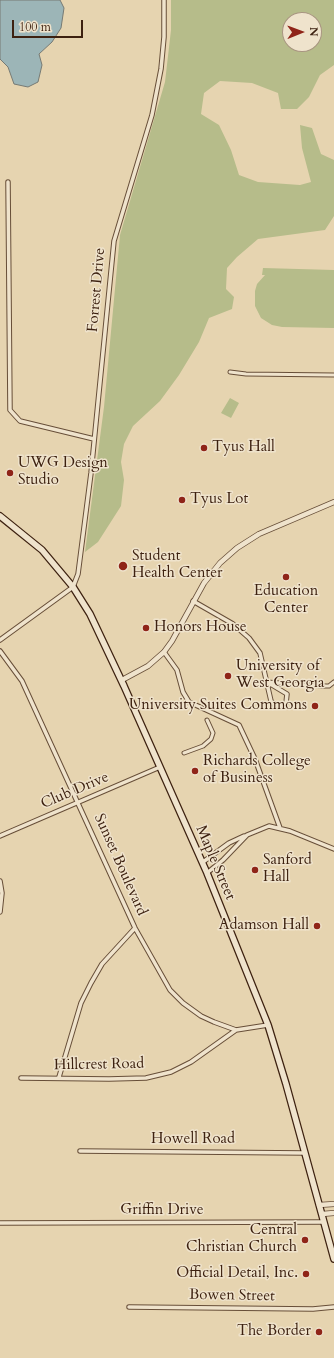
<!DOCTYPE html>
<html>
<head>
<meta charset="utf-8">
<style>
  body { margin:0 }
  #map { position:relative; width:334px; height:1358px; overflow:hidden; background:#e6d4b0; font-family:Cardo,serif }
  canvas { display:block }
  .north { position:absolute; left:282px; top:12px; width:40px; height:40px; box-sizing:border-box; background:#efe3cc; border:1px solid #a89581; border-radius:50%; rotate:89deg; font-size:11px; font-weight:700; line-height:16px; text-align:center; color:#3d2110 }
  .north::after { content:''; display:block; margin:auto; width:14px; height:18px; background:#8f2418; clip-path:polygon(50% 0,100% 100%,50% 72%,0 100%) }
  .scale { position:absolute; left:12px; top:20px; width:71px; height:18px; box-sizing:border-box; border:2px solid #3d2110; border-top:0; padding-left:5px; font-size:12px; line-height:14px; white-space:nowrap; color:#3d2110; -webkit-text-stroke:3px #efe3cc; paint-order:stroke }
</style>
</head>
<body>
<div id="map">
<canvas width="334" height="1358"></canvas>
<div class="north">N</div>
<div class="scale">100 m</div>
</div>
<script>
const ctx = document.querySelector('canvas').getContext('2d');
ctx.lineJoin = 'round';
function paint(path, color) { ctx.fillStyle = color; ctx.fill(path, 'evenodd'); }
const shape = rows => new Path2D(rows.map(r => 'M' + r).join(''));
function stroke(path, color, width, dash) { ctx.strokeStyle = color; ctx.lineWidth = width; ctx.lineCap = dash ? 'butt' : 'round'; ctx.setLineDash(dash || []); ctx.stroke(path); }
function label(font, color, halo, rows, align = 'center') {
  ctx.font = font + ' Cardo,serif'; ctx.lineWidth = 3; ctx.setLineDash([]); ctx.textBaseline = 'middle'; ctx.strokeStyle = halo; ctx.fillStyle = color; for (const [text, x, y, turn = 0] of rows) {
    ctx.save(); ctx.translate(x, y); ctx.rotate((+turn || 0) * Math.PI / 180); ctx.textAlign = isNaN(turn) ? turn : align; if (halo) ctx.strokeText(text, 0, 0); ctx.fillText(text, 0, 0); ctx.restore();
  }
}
paint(shape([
  [171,0,334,0,334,65,320,75,309,97,297,109,281,109,278,93,252,83,220,81,204,93,201,114,219,125,231,150,239,175,258,182,300,185,311,182,302,148,300,125,312,128,321,154,334,160,334,216,325,230,258,239,237,257,227,268,226,289,234,297,232,309,209,318,199,342,179,375,160,401,133,426,124,444,121,462,124,480,121,506,98,542,85,552,104,407,120,235,165,82,171,30],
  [290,20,314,20,314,44,290,44],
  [263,268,334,270,334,328,282,327,272,325,261,318,255,306,255,291,257,284,265,275,262,275],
  [230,398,239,403,231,418,221,413]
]), '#b6bc8a');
const water = shape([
  [0,0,60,0,64,8,61,28,52,42,39,54,42,65,38,82,28,87,14,84,8,67,0,59,0,0]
]);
paint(water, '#9cb5b7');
stroke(water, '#767a74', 1);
const pedestrian = shape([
  [230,372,246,374,334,375],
  [267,682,322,686,329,686,334,682],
  [184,753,203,746,211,739,213,733,207,720]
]);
const minor = shape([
  [8,182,10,410,20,421,94,439],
  [193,601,233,624,249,638,260,653,271,701,275,705,281,706,286,703,287,694,267,682],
  [0,640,73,587,78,574,91,473,114,241,152,115,161,69,164,37,164,0],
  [0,651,22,681,135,928,170,990,183,1003,201,1016,214,1022,236,1030,268,1025],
  [164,652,177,670,183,692,189,702,239,725,255,759,280,828],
  [0,836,160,767],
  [203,862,229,843,244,836],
  [207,873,223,860,247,835,269,826,290,831,334,849],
  [0,881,2,893,0,912],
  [59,1077,81,1003,91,983,102,964,135,928],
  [21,1078,109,1079,146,1078,171,1072,191,1062,236,1030],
  [80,1151,305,1153],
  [0,1223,324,1222],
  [129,1307,313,1309,334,1307]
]);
const tertiary = shape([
  [122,680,148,666,164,652,172,641,204,583,220,563,237,548,259,534,334,502],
  [319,1205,334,1204],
  [322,1214,334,1213]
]);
const secondary = shape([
  [0,516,42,550,73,587,90,614,124,686,207,873,268,1025,286,1084,334,1259]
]);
stroke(pedestrian, '#674e38', 5);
stroke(minor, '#674e38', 5.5);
stroke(tertiary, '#674e38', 6);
stroke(secondary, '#3d2110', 8);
stroke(pedestrian, '#efe3cc', 3);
stroke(minor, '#efe3cc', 3.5);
stroke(tertiary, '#efe3cc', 4.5);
stroke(secondary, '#efe3cc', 5.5);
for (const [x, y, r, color] of [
  [204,448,4,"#8f2418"],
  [10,473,4,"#8f2418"],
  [182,500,4,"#8f2418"],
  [123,566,5,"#8f2418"],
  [286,577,4,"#8f2418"],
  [146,628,4,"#8f2418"],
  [228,676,4,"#8f2418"],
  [315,706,4,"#8f2418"],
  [195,771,4,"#8f2418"],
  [255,870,4,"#8f2418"],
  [317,926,4,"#8f2418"],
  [305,1240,4,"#8f2418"],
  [306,1274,4,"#8f2418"],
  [319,1332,4,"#8f2418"]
]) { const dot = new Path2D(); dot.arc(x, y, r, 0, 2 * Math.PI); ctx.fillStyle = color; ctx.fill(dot); stroke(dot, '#efe3cc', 1.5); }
label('15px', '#3d2110', '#efe3cc', [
  ["Forrest Drive",97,290,-85],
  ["Club Drive",75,791,-23],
  ["Maple Street",215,863,67],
  ["Sunset Boulevard",120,865,66],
  ["Hillcrest Road",99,1065,-1],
  ["Howell Road",193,1140],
  ["Griffin Drive",162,1211],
  ["Bowen Street",232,1296,1]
]);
label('15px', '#3d2110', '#efe3cc', [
  ["Tyus Hall",212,448],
  ["UWG Design",18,464],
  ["Studio",18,481],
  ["Tyus Lot",190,500],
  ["Student",132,557],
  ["Health Center",132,574],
  ["Education",286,592,"center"],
  ["Center",286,609,"center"],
  ["Honors House",154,628],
  ["University of",236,667],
  ["West Georgia",236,684],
  ["University Suites Commons",307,706,"right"],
  ["Richards College",203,762],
  ["of Business",203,779],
  ["Sanford",263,861],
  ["Hall",263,878],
  ["Adamson Hall",309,926,"right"],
  ["Central",297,1231,"right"],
  ["Christian Church",297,1248,"right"],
  ["Official Detail, Inc.",298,1274,"right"],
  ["The Border",311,1332,"right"]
], 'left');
</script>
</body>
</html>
